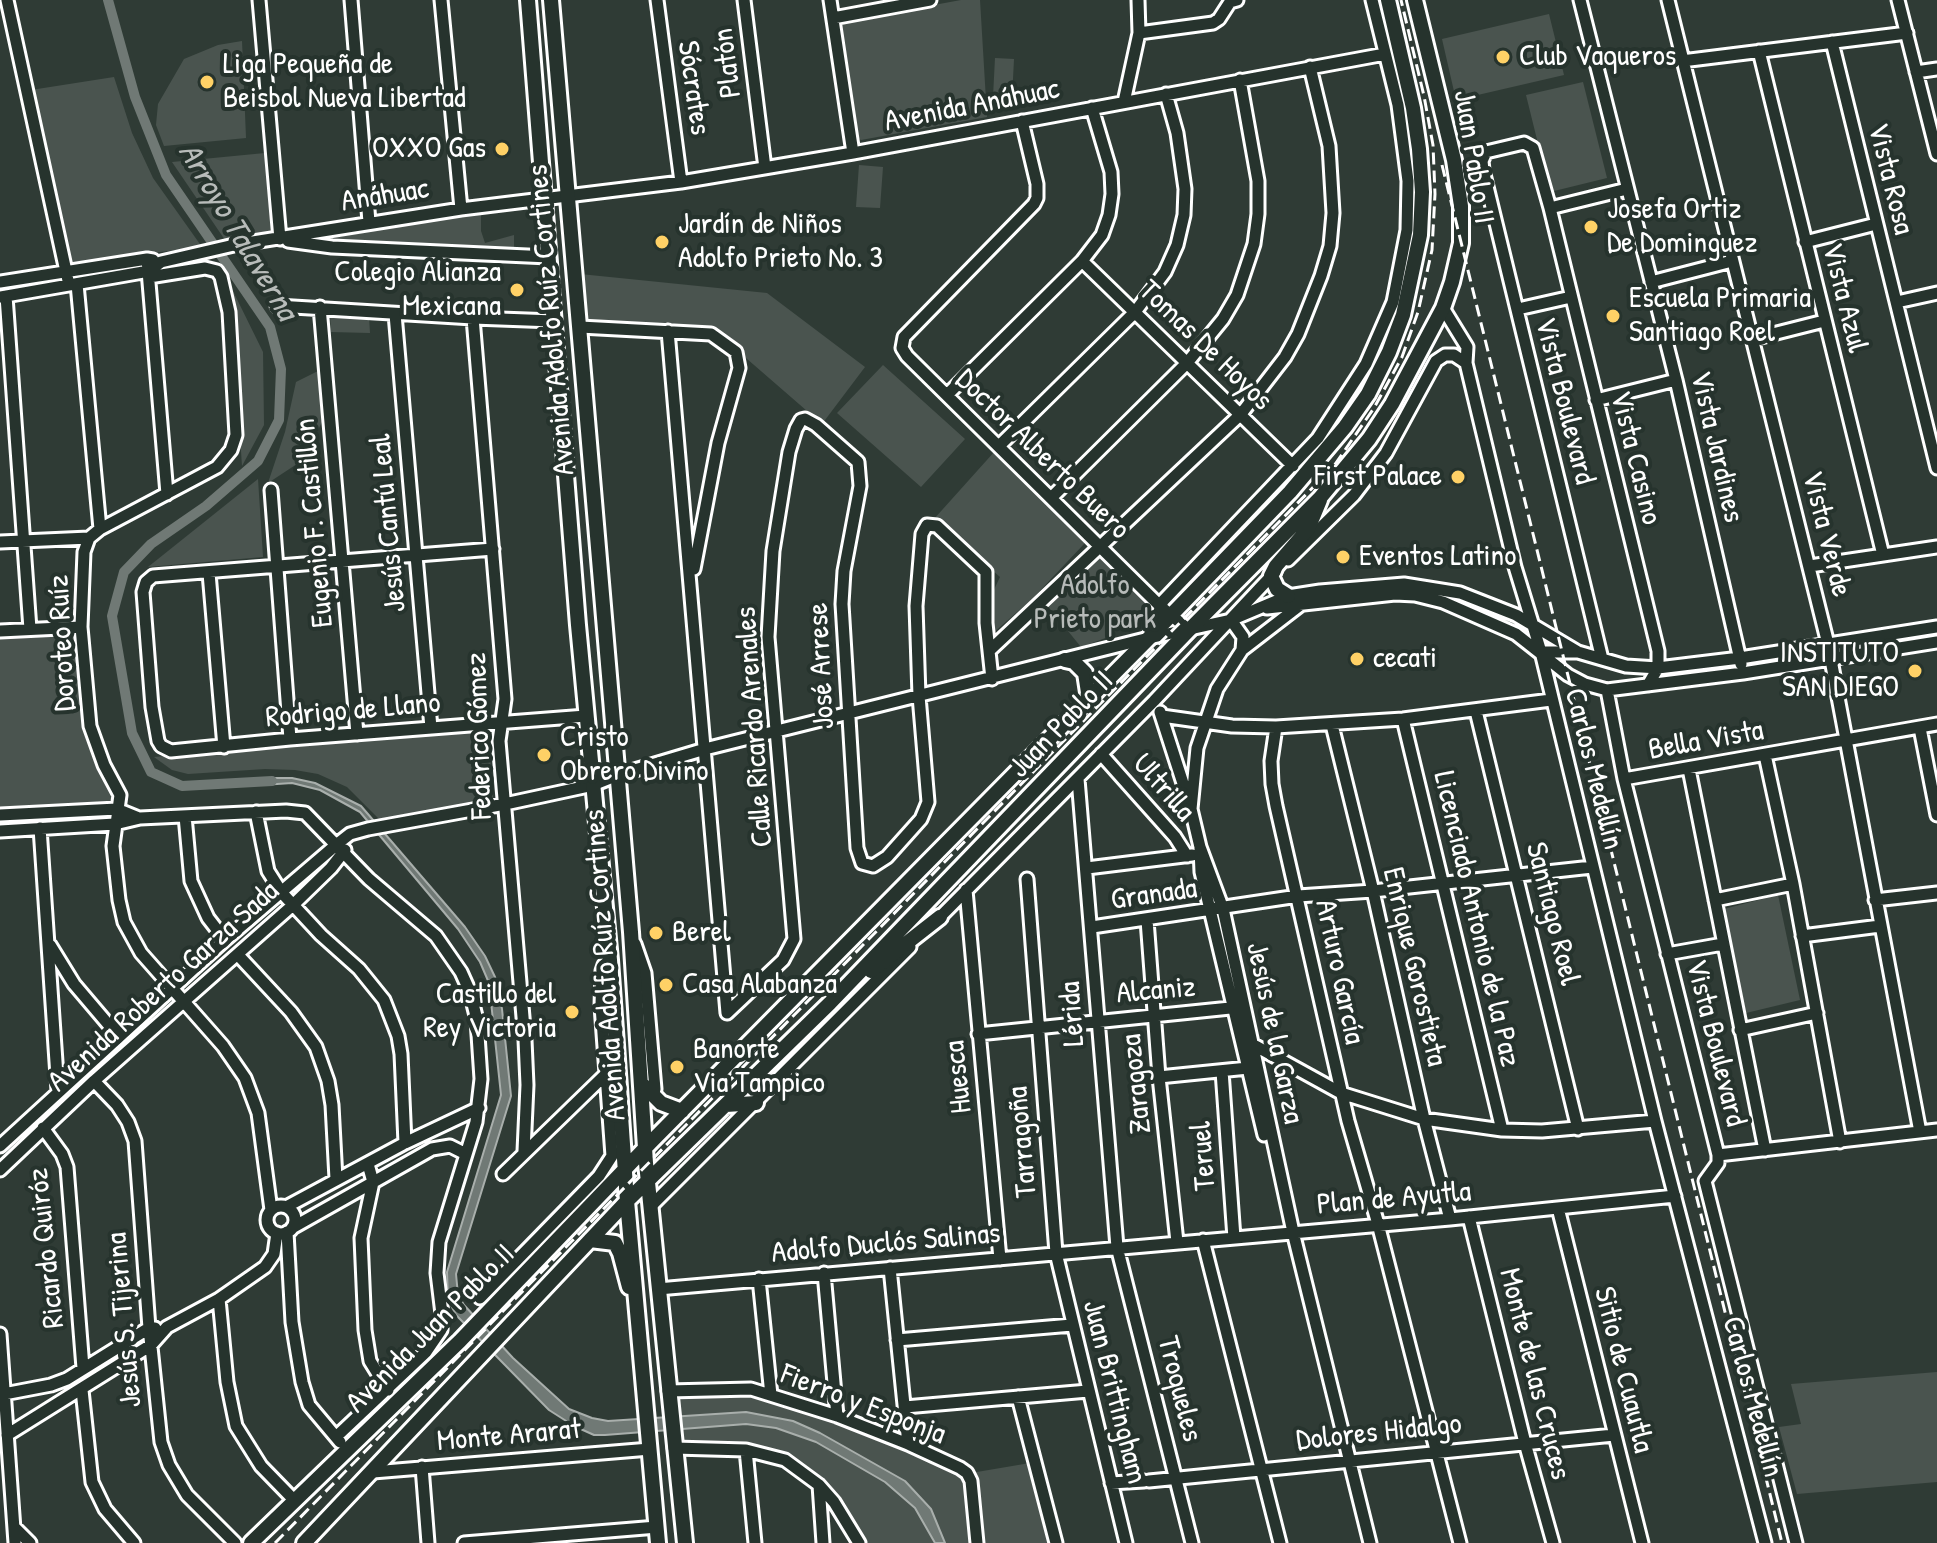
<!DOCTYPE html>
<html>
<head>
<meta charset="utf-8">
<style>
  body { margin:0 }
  canvas { display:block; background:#2f3b35 }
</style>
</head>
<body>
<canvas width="1937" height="1543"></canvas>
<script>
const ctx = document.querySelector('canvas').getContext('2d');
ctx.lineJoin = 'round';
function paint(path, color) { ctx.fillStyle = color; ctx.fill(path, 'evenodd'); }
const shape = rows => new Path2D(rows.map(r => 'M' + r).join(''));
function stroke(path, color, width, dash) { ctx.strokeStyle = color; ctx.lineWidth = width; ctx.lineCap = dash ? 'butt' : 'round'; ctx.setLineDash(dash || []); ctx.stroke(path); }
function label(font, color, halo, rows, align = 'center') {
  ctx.font = font + ' "Patrick Hand",sans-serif'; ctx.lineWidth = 8; ctx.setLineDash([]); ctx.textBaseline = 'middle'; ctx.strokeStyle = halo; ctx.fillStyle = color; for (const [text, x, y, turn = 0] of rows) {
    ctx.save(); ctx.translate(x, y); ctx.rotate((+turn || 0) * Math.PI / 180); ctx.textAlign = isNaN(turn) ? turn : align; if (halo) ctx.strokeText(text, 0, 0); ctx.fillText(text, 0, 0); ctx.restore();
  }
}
paint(shape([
  [961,0,980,0,987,117,861,140,854,136,840,25,842,22],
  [1549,14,1564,75,1456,100,1442,39],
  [242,41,246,138,164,146,156,125,158,104,184,59,218,45],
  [995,58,1014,59,1012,98,993,97],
  [114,77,132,133,153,178,202,247,68,263,31,90],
  [1583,82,1607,178,1550,192,1526,95],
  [265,153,271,232,225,240,172,162],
  [859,165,883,167,880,208,856,207],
  [481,213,481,231,485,243,514,235,514,250,332,240,331,238],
  [580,274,767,293,865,367,822,424,716,332,581,322,583,293],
  [230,285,263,352,264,425,242,466],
  [330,315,369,317,370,333,331,332],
  [883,365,965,439,921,487,837,413],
  [318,371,322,422,303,460,268,483,285,432,296,382],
  [995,451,1084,540,1084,544,1032,599,992,634,988,615,992,594,1000,577,934,519],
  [258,479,263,557,148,567],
  [1097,552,1149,603,1111,636,1081,647,1046,604],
  [74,632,77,636,83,718,92,750,113,793,112,798,110,801,0,809,0,636],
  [488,728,493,799,381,821,347,787,318,774,295,770,265,769,188,774,172,770,154,757],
  [1778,895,1800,1000,1746,1013,1724,909],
  [1937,1372,1937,1482,1797,1494,1779,1427,1801,1424,1791,1384],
  [736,1390,835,1418,926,1456,964,1477,967,1481,975,1543,865,1543,845,1503,798,1460,759,1446,680,1447,674,1393],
  [1030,1463,1050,1543,981,1543,971,1473]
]), '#4a544f');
const water = shape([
  [262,778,292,778,315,783,361,806,465,927,485,956,495,977,502,1009,511,1096,456,1274,458,1295,464,1305,513,1358,569,1409,592,1418,608,1421,746,1412,793,1421,820,1433,905,1481,931,1509,945,1543,935,1543,915,1508,885,1482,816,1442,776,1428,746,1424,605,1435,594,1435,574,1426,549,1410,456,1315,448,1299,447,1272,501,1095,489,983,480,962,458,929,360,812,320,790,292,783,262,785,262,778]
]);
paint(water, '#707975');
stroke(water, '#a9afac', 2);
stroke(shape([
  [108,0,135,97,166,175,270,327,281,369,279,420,258,461,206,506,151,544,124,572,112,616,132,733,151,772,182,786,272,781]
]), '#707975', 10);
const minor = shape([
  [7,0,69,285],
  [259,0,280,239],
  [351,0,369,222],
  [441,0,461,209],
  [657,0,681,182],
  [744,0,765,168],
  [830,0,853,153],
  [1580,0,1676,380,1741,664],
  [1668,0,1828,644,1920,1132],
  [1898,0,1937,154],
  [833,18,930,0],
  [1139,33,1213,23,1219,19,1230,2,1237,0],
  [1832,42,1937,468],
  [1759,51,1883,555],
  [1682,61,1907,33],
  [1916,72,1937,69],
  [1124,102,1139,33,1138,0],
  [1022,121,1037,184,1037,198,1034,204,904,337,902,348,907,356,1160,606,1189,630],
  [1550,208,1627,189],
  [288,241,332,247,549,257],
  [1805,242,1876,224],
  [147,259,167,494],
  [1082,261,1293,466],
  [0,282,147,259,153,260],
  [1651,282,1732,261],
  [77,284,100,529,89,538,84,552,81,627,90,726,104,765,120,795,113,846,119,900,124,922,141,953,223,1046,245,1078,258,1113,271,1210],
  [6,296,30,629],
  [0,297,149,271,161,262,234,245,461,209,681,182,853,153,1385,54],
  [1897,302,1937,293],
  [277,306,473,318,554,321],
  [320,307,357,734],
  [1443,308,1467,347,1466,363],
  [1518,309,1571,297],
  [395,314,431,728],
  [473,318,505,699,499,741,525,1040,527,1085,524,1151],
  [580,327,711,334,736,352,739,368,718,443,694,569],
  [668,331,727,1013],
  [1753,339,1824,321],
  [947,395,1082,261,1102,235,1109,215,1112,194,1111,172,1092,108],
  [1596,400,1676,380],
  [999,446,1135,312,1165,272,1177,245,1184,215,1185,189,1177,133,1166,94],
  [271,490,290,739],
  [1052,497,1187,363,1223,319,1237,295,1254,244,1258,214,1258,181,1240,80],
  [100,529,217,467,231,450,236,435,229,312,221,277,217,271,205,268,149,277],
  [0,542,89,538],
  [493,549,153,576,146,582,143,592,152,707,158,741,161,746,171,751,290,739,586,716],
  [1288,560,1354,495,1386,453,1436,361,1445,355,1454,355,1466,363,1515,567,1541,652,1655,1121,1765,1543],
  [1810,566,1937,547],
  [209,573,224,747],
  [1303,603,1242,650,1217,689,1197,748,1191,809,1200,847,1223,909,1293,1232,1370,1543],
  [1267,608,1395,594,1415,595,1443,602,1516,634,1568,675,1585,684,1607,690,1743,673,1937,642],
  [1231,620,1243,637,1242,650],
  [0,631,81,627],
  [1149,637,1163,601,1318,438,1366,364,1393,302,1407,230,1408,181,1398,105,1372,0],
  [989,651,1241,414,1285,357,1298,334,1321,276,1330,246,1333,213,1329,146,1310,67],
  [1541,652,1576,652],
  [1602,659,1483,170,1482,161,1486,152,1524,143,1533,148,1550,208,1658,651,1658,668,1648,685],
  [1607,690,1624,779,1718,1155,1718,1163,1705,1181,1796,1543],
  [1476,711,1578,1129],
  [1160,712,1189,802],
  [1162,716,1232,726,1276,727,1403,719,1551,700],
  [1403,719,1502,1130],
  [1332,725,1373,891,1424,1119,1450,1219],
  [1276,727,1271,761,1272,784,1276,806,1348,1121,1378,1224,1460,1543],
  [1920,728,1937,815],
  [1101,754,1175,837,1187,856],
  [1765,755,1793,884,1840,1142],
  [1689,769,1765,1150],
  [1078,779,1117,1247,1192,1543],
  [1624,779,1937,724],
  [256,812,268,871,282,893,321,935,359,969,384,1000,398,1036,401,1054,405,1143],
  [0,815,117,809,139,818],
  [185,816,191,881,208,918,225,940],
  [40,828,58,1091],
  [0,831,115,824,140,818,286,811,305,813,369,879,436,936,461,972,470,992,477,1020,481,1079,476,1122,439,1242,437,1273,442,1314,441,1330,426,1352,336,1437],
  [1200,848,1201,872,1264,1135],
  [1087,868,1192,855],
  [1027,879,1056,1253,1126,1543],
  [966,890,1000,1259],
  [1715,900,1793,884],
  [1875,900,1937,893],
  [1147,920,1159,1077,1177,1242],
  [936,921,1154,701,1275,572],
  [1092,927,1298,896,1373,891,1592,867],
  [1802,936,1880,926],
  [635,944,645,973,655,1089,653,1097],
  [50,945,74,984,119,1037],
  [1667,954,1723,944],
  [238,955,291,1012,316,1047,328,1081,332,1105,336,1179],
  [727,1013,783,960,794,939,768,637,773,551,789,452,796,429,801,420,805,419,816,425,858,462,860,486,844,571,842,604,857,848,862,863,873,866,887,857,921,819,928,802,919,696,916,606,922,534,927,525,937,526,986,572,986,623,992,679],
  [1740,1030,1817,1013],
  [978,1034,1240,1007],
  [1252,1044,1341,1093,1424,1119,1502,1130,1542,1131,1655,1121],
  [1222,1071,1234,1238],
  [1159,1077,1248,1068],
  [94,1081,117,1105,128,1122,135,1141,149,1328,161,1442,169,1465,187,1495,235,1543],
  [43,1128,62,1154,67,1167,83,1368],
  [0,1146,225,940,336,845,350,834,368,829,505,804,593,785,618,775,705,749,1149,638,1231,620,1288,596,1320,591,1404,584,1460,593,1516,615,1578,652,1626,666,1658,668,1740,658,1937,627],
  [1718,1155,1937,1130],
  [368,1164,373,1182,361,1238,365,1330,370,1361,388,1390],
  [0,1170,94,1081,293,905,331,868,345,850],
  [503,1174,605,1075],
  '267 1220a14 14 0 1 1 28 0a14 14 0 1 1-28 0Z',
  [286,1207,405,1143,479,1108],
  [650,1207,910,947],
  [1558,1208,1642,1543],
  [1469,1217,1525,1443,1553,1543],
  [292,1228,432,1149,450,1146,466,1154],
  [287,1232,292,1322,302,1382,309,1405,340,1442],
  [1203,1240,1280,1543],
  [890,1268,908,1444],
  [824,1273,837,1416],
  [759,1279,771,1395],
  [658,1289,1450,1219,1675,1196],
  [480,1298,599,1176,612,1156,601,1006,602,971,604,965,610,960],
  [219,1299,227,1382,236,1426,261,1466,295,1501],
  [0,1334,15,1543],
  [897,1340,1072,1325],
  [82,1390,92,1482,105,1509,134,1543],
  [668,1391,751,1389,837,1416,908,1444,960,1468,967,1473,971,1481,977,1543],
  [4,1394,51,1385,67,1379,149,1328,155,1328],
  [1018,1397,1056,1543],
  [905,1407,1088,1391],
  [7,1435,151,1345,167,1327,219,1299,265,1267,274,1254,277,1233],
  [674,1448,746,1450,785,1460,819,1485,834,1502,859,1543],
  [746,1450,755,1543],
  [422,1467,428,1543],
  [373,1472,650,1449],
  [1149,1481,1614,1435],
  [1111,1483,1144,1481],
  [819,1485,823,1543],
  [14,1527,30,1543],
  [464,1543,657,1527]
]);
const major = shape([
  [528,0,578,625,610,960,627,1201,658,1543],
  [551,0,631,932,646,1163,685,1543],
  [1288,596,1277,589,1271,576,1276,566,1308,529,1320,500],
  [1065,660,1074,662,1085,673,1089,699],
  [871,971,940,917],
  [643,1085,661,1103,682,1111],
  [726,1105,756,1103],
  [590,1240,615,1243,620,1253,629,1287],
  [251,1543,460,1341,651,1142,1149,638,1290,492,1345,427,1368,394,1389,352,1403,315,1420,235,1422,192,1419,149,1413,108,1388,0],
  [304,1543,627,1201,830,1003,1189,630,1320,498,1369,439,1392,404,1443,308,1452,282,1461,243,1461,206,1454,160,1415,0]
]);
stroke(minor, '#fff', 17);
stroke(major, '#fff', 20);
stroke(minor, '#26332d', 11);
stroke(major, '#26332d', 14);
stroke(shape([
  [1442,165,1782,1543],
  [275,1543,1334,466,1374,408,1402,357,1418,312,1432,250,1435,194,1433,145,1424,96,1401,0]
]), '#fff', 3, [12, 6]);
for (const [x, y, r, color] of [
  [1503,57,8,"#ffd166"],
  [207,82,8,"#ffd166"],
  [502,149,8,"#ffd166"],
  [1591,227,8,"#ffd166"],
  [662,242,8,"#ffd166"],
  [517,290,8,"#ffd166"],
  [1613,316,8,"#ffd166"],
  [1458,477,8,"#ffd166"],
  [1343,557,8,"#ffd166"],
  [1357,659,8,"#ffd166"],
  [1915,671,8,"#ffd166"],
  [544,755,8,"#ffd166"],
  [656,933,8,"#ffd166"],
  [666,985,8,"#ffd166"],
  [572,1012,8,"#ffd166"],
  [677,1067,8,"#ffd166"]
]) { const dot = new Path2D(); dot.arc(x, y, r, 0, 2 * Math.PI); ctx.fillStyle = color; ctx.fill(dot); stroke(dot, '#26332d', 3); }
label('30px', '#fff', '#26332d', [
  ["Club Vaqueros",1519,57],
  ["Liga Pequeña de",223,65],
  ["Beisbol Nueva Libertad",223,99],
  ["OXXO Gas",486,149,"right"],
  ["Josefa Ortiz",1607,210],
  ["De Dominguez",1607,244],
  ["Jardín de Niños",678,225],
  ["Adolfo Prieto No. 3",678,259],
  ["Colegio Alianza",501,273,"right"],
  ["Mexicana",501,307,"right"],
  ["Escuela Primaria",1629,299],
  ["Santiago Roel",1629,333],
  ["First Palace",1442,477,"right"],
  ["Eventos Latino",1359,557],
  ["INSTITUTO",1899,654,"right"],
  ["SAN DIEGO",1899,688,"right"],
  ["cecati",1373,659],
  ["Cristo",560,738],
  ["Obrero Divino",560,772],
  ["Berel",672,933],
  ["Casa Alabanza",682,985],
  ["Castillo del",556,995,"right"],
  ["Rey Victoria",556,1029,"right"],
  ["Banorte",693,1050],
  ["Via Tampico",693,1084]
], 'left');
label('30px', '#fff', '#26332d', [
  ["Platón",728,63,-97],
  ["Sócrates",693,88,82],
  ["Avenida Anáhuac",972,106,-11],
  ["Juan Pablo II",1473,157,81],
  ["Vista Rosa",1890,179,76],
  ["Anáhuac",385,196,-9],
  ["Vista Azul",1844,298,76],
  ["Avenida Adolfo Ruíz Cortines",552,320,-95],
  ["Tomas De Hoyos",1205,346,44],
  ["Vista Boulevard",1564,401,76],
  ["Vista Jardines",1716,447,77],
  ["Doctor Alberto Buero",1042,455,44],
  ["Vista Casino",1635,458,76],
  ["Eugenio F. Castillón",315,523,-95],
  ["Jesús Cantú Leal",389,523,-95],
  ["Vista Verde",1826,534,76],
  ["Doroteo Ruíz",63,643,-93],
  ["José Arrese",822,666,-93],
  ["Rodrigo de Llano",353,711,-5],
  ["Juan Pablo II",1062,725,-46],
  ["Calle Ricardo Arenales",755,727,-94],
  ["Federico Gómez",480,736,-92],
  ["Bella Vista",1706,741,-10],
  ["Carlos Medellín",1593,769,76],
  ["Ultrilla",1163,788,49],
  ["Granada",1154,895,-8],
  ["Santiago Roel",1552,914,76],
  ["Licenciado Antonio de la Paz",1476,919,77],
  ["Avenida Adolfo Ruíz Cortines",606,965,-94],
  ["Enrique Gorostieta",1414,967,77],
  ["Arturo García",1339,972,78],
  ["Avenida Roberto Garza Sada",164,987,-42],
  ["Alcaniz",1156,991,-5],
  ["Lérida",1073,1014,-94],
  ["Jesús de la Garza",1274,1033,78],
  ["Vista Boulevard",1715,1043,76],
  ["Huesca",959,1077,-96],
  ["Zaragoza",1137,1084,-96],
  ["Tarragoña",1023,1142,-95],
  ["Teruel",1204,1156,-94],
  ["Plan de Ayutla",1394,1199,-5],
  ["Adolfo Duclós Salinas",886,1244,-5],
  ["Ricardo Quiróz",47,1248,-96],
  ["Jesús S. Tijerina",125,1320,-95],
  ["Avenida Juan Pablo II",431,1329,-45],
  ["Sitio de Cuautla",1623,1370,76],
  ["Monte de las Cruces",1534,1374,76],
  ["Troqueles",1179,1389,76],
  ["Juan Brittingham",1114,1392,76],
  ["Carlos Medellín",1752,1397,75],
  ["Fierro y Esponja",863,1405,21],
  ["Dolores Hidalgo",1379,1433,-6],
  ["Monte Ararat",509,1436,-5]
]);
label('30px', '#b7bbb9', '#26332d', [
  ["Adolfo",1095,586],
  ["Prieto park",1095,620]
]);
label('italic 32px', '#b8bcba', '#26332d', [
  ["Arroyo Talaverna",237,232,59]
]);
</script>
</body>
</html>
